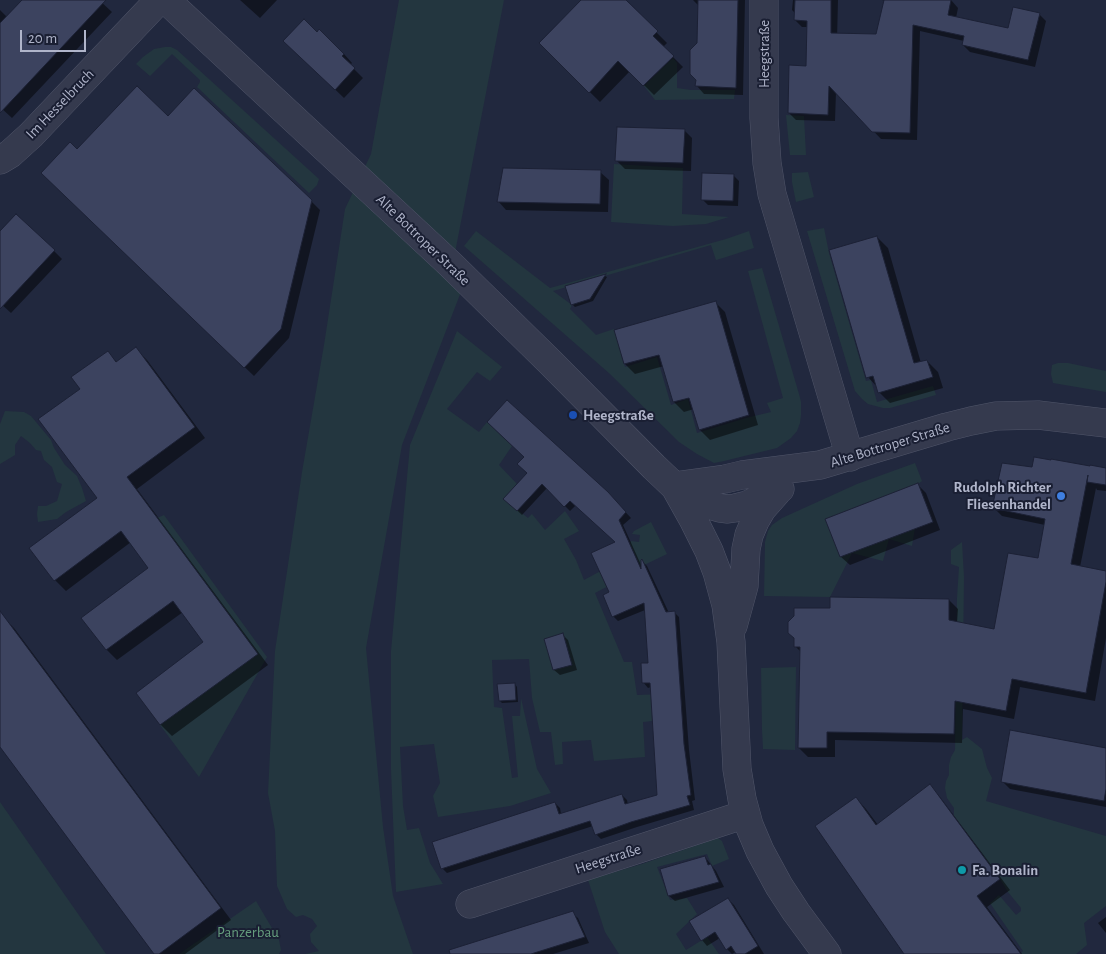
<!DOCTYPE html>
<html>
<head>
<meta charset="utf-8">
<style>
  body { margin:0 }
  #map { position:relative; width:1106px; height:954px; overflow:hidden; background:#21283e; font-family:"Alegreya Sans",sans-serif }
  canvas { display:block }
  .scale { position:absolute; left:20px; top:30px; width:66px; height:22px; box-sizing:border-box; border:2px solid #b0b5ca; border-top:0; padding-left:6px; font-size:15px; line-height:18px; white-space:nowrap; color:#b0b5ca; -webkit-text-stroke:4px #1a1f33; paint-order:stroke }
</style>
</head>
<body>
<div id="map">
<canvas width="1106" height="954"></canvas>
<div class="scale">20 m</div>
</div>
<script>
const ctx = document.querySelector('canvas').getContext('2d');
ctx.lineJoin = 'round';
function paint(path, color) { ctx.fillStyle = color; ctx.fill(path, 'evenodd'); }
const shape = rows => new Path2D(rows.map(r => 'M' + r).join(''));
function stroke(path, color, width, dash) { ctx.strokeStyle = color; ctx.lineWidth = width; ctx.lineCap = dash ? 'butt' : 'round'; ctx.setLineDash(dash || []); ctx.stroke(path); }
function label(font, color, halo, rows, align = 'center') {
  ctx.font = font + ' "Alegreya Sans",sans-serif'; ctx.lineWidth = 4; ctx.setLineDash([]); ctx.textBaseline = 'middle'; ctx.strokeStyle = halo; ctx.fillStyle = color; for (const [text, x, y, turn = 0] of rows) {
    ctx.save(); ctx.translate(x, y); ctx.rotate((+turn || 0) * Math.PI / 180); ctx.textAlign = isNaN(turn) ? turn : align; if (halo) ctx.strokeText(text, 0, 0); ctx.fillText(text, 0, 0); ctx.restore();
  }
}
paint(shape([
  [399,0,504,0,453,263,464,284,402,445,366,648,383,827,393,896,413,954,305,954,319,951,311,942,310,934,317,926,312,919,303,915,296,917,287,909,277,886,275,831,268,793,275,651,302,472,324,345,345,209,371,154],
  [165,47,171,47,177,50,319,179,317,185,309,193,197,87,200,82,200,80,172,54,150,76,136,64,143,57,154,49],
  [673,58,677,63,677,88,691,90,735,90,734,99,655,100,644,86],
  [786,115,804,116,806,155,790,155],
  [614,164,683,168,682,214,729,217,706,224,673,226,611,222],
  [808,172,814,197,796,202,792,182,792,173],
  [824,228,829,253,866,381,871,380,877,402,933,386,936,395,890,408,883,408,868,404,862,399,855,391,807,231],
  [476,231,550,288,726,239,749,231,754,248,723,258,716,260,711,245,553,291,572,305,570,309,596,335,614,329,625,367,657,357,671,405,688,399,697,433,746,418,771,412,767,403,783,398,748,271,762,268,799,394,801,402,801,415,800,423,797,431,791,438,777,448,724,461,714,463,697,454,679,442,610,374,464,246],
  [457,331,502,367,490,381,477,372,447,409,479,432,487,422,512,446,499,465,517,484,504,499,528,518,532,514,545,530,565,511,579,531,564,539,576,560,584,580,608,567,614,583,595,593,624,662,632,662,637,695,666,694,652,721,643,722,645,757,594,761,591,740,562,742,563,764,555,765,551,732,540,732,532,698,529,659,492,660,494,707,502,708,512,778,518,777,512,716,520,716,521,698,537,769,551,793,510,806,438,817,433,796,440,783,434,744,400,747,403,806,407,830,419,828,430,863,443,884,396,892,391,770,391,651,410,445],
  [1058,363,1068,363,1106,371,1106,392,1053,383,1051,374,1052,365],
  [5,411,24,412,31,416,51,440,54,448,65,465,77,476,82,488,86,501,66,512,57,519,38,522,37,514,38,506,46,506,57,501,62,484,57,482,52,467,44,460,41,451,36,450,30,443,21,436,15,445,15,455,0,464,0,424],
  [915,463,922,481,918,484,915,528,912,546,889,539,883,561,852,553,830,597,764,596,765,542,768,531,772,525,782,518,857,484],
  [164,515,267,657,199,777,160,725,257,653,157,518],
  [651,522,667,554,640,567,630,544,631,541,639,542,640,535,632,534,634,531],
  [962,542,964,577,962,740,967,737,982,749,987,768,992,778,986,801,1106,836,1106,906,1084,923,1087,945,1076,954,1020,954,1023,951,990,903,999,895,1016,915,1021,911,1021,908,1008,892,1000,879,990,874,984,863,984,856,954,816,954,808,947,798,945,788,946,781,949,775,949,765,951,757,955,750,957,598,959,567,951,564,951,550],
  [796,667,795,750,763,749,762,730,761,668],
  [0,802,106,954,0,954],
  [718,838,722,841,729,859,712,866,707,854,657,867,670,900,687,898,697,914,676,934,686,950,707,937,719,954,619,954,605,932,588,880,642,864],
  [256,901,279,940,281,950,279,954,179,954]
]), '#23363f');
paint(shape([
  [23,0,99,0,112,12,12,118,0,107,0,10,7,17],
  [240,0,277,0,260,18],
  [582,0,624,0,667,43,663,47,683,67,654,95,630,71,600,102,540,43],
  [693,0,745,0,743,95,704,94,697,86,699,6],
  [793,0,838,0,836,81,877,36,885,1,882,0,951,0,958,8,956,18,1009,29,1039,14,1046,21,1035,67,970,52,963,45,964,41,920,31,917,140,881,139,836,92,835,121,796,120,789,113,807,67,808,27,802,27,795,20,795,13,792,10],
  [293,49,344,54,352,63,350,65,363,78,344,98],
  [168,118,311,201,320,210,289,338,254,376,51,182],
  [684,130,692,138,691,171,625,169,616,160],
  [600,172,609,180,608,212,506,210,498,201],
  [733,175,739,181,738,206,708,205,703,200],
  [0,233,54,251,62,259,11,313,0,303],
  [877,237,888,248,921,363,927,361,938,372,943,388,890,403,879,392,877,387,868,377],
  [605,276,607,277,593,301,575,307,572,304,567,287],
  [715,302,725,312,758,425,710,440,700,430,694,409,684,412,674,402,664,366,635,374,625,364],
  [136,349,147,360,205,438,137,489,268,665,172,736,161,725,138,693,205,643,183,612,117,660,106,649,150,568,131,542,66,591,55,580,99,498,81,389,107,353,117,362],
  [1033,469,1106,469,1106,491,1097,490,1096,488,1080,567,1106,572,1106,638,1095,701,1020,687,1014,719,963,709,962,743,835,740,835,757,808,757,799,748,801,652,795,646,831,609,949,600,958,609,957,623,995,630,1039,560,1045,525,1002,516,993,507],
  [528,473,613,499,631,518,623,525,642,567,642,561,647,566,669,613,674,612,679,617,689,750,695,800,692,801,694,810,637,827,601,839,596,834,593,826,447,873,442,868,555,803,560,808,561,814,622,795,627,800,628,805,659,796,651,687,648,688,643,682,649,664,645,610,618,621,613,616,611,592,617,542,576,505,570,511,547,488,522,515,505,499],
  [918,485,926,493,940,530,850,565,841,557,827,519],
  [3,617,14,628,231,920,185,954,155,954,0,745,0,619],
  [563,635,568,640,577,670,560,675,554,670,546,640],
  [515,684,517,687,518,702,502,703,500,701],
  [1106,749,1106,807,1010,789,1002,781],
  [930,786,940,797,1010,890,987,907,1022,954,904,954,905,953,856,798,866,809,878,825],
  [705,857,716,871,724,887,675,901,669,896,662,869],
  [728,899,734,905,764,954,738,954,736,952,732,954,727,949,720,938,707,946,702,940],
  [572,913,578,918,589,943,553,954,469,954],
  [1106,917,1106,933,1098,923]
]), '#0007');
const building = shape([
  [22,0,106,0,0,113,0,23,22,0],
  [581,0,626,0,658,31,653,36,674,56,643,86,618,61,589,93,539,43,581,0],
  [698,0,738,0,736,88,695,86,696,80,690,74,690,50,697,43,698,0],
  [795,0,831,0,831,33,876,34,884,0,951,0,948,15,1008,28,1013,7,1040,13,1028,60,962,45,964,36,913,25,910,133,872,132,829,86,828,115,788,113,789,65,806,66,807,21,794,20,795,0],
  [304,19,317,32,319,29,344,54,342,56,355,68,335,90,283,41,304,19],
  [137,86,168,116,194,88,312,200,281,329,244,368,41,173,70,142,77,149,137,86],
  [617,127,685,129,683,163,615,161,617,127],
  [503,168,601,170,600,204,497,202,503,168],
  [702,173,734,174,733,201,701,200,702,173],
  [16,214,55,250,0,309,0,231,16,214],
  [877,236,914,363,927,360,933,377,878,393,873,376,866,378,829,250,877,236],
  [606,274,590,299,571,305,565,286,606,274],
  [716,301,749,415,699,430,689,398,673,402,659,355,624,364,614,330,716,301],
  [136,347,195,427,127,477,258,654,160,725,136,693,203,642,173,601,106,650,81,618,148,568,121,531,54,581,29,548,97,498,38,419,80,389,71,377,108,351,116,362,136,347],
  [507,400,608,492,626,512,619,520,641,569,641,560,642,559,666,612,675,611,684,744,691,795,687,796,690,805,631,822,595,835,590,821,441,869,432,842,555,802,559,814,622,794,625,804,657,795,650,683,642,683,641,663,648,663,644,603,612,617,603,595,609,592,591,553,615,542,570,501,564,507,542,484,517,511,503,499,527,473,517,464,524,457,487,422,507,400],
  [1034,457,1051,460,1051,459,1090,466,1090,465,1106,468,1106,485,1087,482,1088,475,1071,564,1106,571,1106,582,1086,693,1012,679,1006,711,955,701,954,734,827,732,827,748,798,748,800,647,794,647,794,638,788,633,788,622,794,616,794,608,830,608,830,597,949,599,949,620,994,629,1008,553,1038,558,1045,519,992,508,1002,463,1032,467,1034,457],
  [918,483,933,522,840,557,825,519,918,483],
  [0,611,221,908,159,954,154,954,0,747,0,611],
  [563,633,572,665,553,670,544,639,563,633],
  [515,683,516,700,499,701,497,684,515,683],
  [1010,730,1106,748,1106,789,1104,801,1001,782,1010,730],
  [930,784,1000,879,977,896,1021,954,904,954,815,826,856,797,876,825,930,784],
  [705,856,708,865,711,864,719,882,668,896,660,869,705,856],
  [728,898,758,946,745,954,736,954,731,946,726,950,715,932,701,941,689,921,728,898],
  [573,911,585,937,531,954,450,954,449,950,573,911]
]);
paint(building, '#3c435f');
stroke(building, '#1c2135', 1);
const minor = shape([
  [166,0,450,264,550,362,654,467,674,486,685,495,703,503,720,508,728,509,735,508,747,505,764,497,780,489],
  [764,0,764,118,767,163,772,194,850,457],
  [0,160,10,154,31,135,159,0],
  [674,486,725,479,742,475,820,465,947,427,971,421,996,416,1038,415,1106,423],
  [675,487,694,521,709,551,717,572,726,605,731,642,737,769,742,799,749,825,760,851,779,886,796,912,827,954],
  [733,626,744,586,746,549,749,535,755,521,762,509,777,492],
  [470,904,746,814]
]);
stroke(minor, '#505569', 29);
stroke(minor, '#353a4e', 28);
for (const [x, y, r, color] of [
  [573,415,5,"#1a4fb4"],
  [1061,496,5,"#3f7fe0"],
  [962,870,5,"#0f9aa8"]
]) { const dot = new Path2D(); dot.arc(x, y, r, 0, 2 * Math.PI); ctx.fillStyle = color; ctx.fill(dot); stroke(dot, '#1a1f33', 2); }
label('15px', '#b0b5ca', '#1a1f33', [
  ["Heegstraße",764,54,-90],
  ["Im Hesselbruch",60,104,-46],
  ["Alte Bottroper Straße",423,240,44],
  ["Alte Bottroper Straße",890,445,-17],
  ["Heegstraße",608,859,-18]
]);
label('bold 15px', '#b0b5ca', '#1a1f33', [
  ["Heegstraße",583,415],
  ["Rudolph Richter",1051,487,"right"],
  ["Fliesenhandel",1051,504,"right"],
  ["Fa. Bonalin",972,870]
], 'left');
label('15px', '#659d7d', '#1a1f33', [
  ["Panzerbau",248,932]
]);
</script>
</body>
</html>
